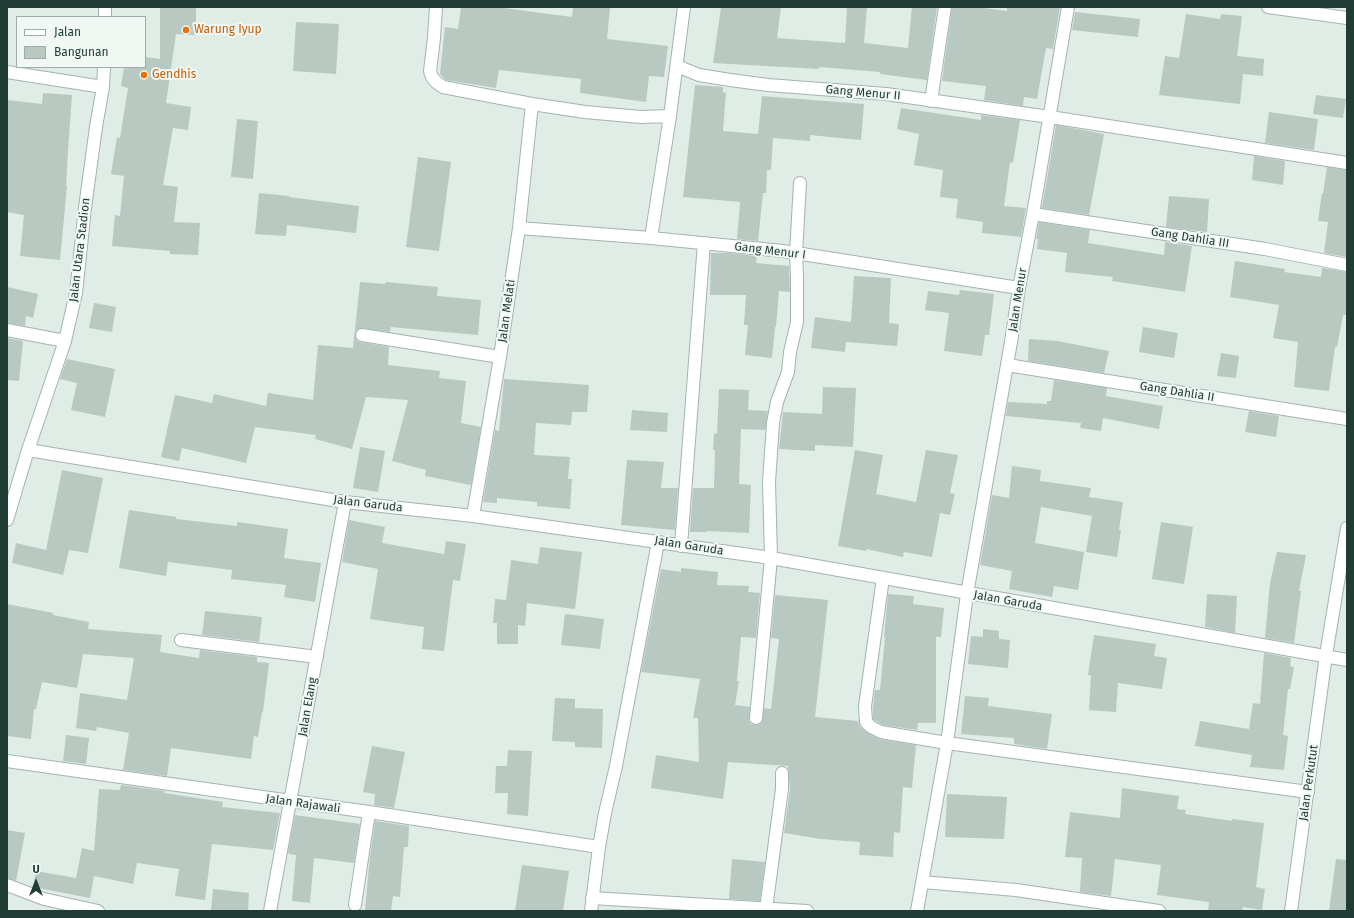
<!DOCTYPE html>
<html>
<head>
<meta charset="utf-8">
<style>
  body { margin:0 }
  #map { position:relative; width:1354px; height:918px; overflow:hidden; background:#e0ece6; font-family:"Fira Sans",sans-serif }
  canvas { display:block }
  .frame { position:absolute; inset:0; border:8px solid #203d35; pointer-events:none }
  .legend { position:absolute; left:16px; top:16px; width:130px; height:52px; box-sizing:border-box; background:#f1f8f4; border:1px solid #9dada8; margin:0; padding:5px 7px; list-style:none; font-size:12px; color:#203d35 }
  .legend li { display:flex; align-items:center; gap:8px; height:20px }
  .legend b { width:20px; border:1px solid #9dada8 }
  .north { position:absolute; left:16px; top:862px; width:40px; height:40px; -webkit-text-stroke:3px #f1f8f4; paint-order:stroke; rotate:0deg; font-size:11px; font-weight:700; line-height:16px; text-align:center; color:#203d35 }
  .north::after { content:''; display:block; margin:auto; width:14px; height:18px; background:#203d35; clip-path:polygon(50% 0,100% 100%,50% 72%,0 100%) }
</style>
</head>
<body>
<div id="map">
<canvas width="1354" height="918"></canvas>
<div class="frame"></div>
<ul class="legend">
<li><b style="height:5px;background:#fff"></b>Jalan</li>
<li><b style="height:11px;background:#b8c9c2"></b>Bangunan</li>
</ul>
<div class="north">U</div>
</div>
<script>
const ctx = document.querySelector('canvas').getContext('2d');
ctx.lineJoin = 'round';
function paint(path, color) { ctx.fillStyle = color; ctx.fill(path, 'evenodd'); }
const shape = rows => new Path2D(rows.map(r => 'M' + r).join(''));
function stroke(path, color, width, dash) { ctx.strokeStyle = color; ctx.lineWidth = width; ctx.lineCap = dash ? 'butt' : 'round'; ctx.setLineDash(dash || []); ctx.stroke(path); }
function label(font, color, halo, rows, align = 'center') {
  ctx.font = font + ' "Fira Sans",sans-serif'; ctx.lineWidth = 4; ctx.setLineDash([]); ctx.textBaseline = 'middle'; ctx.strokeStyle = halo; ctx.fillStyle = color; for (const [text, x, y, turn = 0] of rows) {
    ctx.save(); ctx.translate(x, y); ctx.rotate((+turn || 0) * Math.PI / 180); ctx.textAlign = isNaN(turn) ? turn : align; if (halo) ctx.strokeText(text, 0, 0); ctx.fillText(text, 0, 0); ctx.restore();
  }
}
paint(shape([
  [160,7,196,7,196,35,176,34,166,103,191,107,188,130,173,128,163,185,178,187,174,222,200,223,198,255,170,254,170,251,112,246,115,215,120,216,124,176,111,174,117,137,120,138,128,88,121,86,124,67,145,67,145,57,160,59],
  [461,7,496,7,572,17,573,7,610,7,607,39,668,46,664,77,649,76,646,102,580,93,581,79,499,70,496,88,446,80,440,74,445,27,458,29],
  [721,7,781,7,777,38,845,43,847,7,867,7,864,43,908,48,912,7,937,7,927,80,880,74,880,72,819,67,819,69,713,63],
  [952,7,976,7,1007,11,1007,7,1060,7,1053,49,1046,48,1037,99,1024,97,1023,106,984,100,986,86,942,81],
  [1075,12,1140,19,1138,37,1072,30],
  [1186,14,1220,19,1221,14,1242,16,1237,56,1264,59,1263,76,1243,74,1240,104,1159,95,1165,56,1179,58],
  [296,22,339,24,336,74,293,71],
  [695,85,723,87,723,92,726,93,723,131,758,134,762,96,864,104,861,140,810,135,810,141,773,138,771,170,767,170,766,193,763,193,758,241,737,239,740,202,683,197],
  [43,93,72,95,68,151,66,186,67,186,60,260,20,256,24,215,7,212,7,100,42,104],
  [1316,95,1346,99,1343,118,1313,114],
  [901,108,981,120,981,115,1020,120,1013,163,1010,162,1004,206,1026,208,1021,237,982,233,983,222,956,218,958,199,940,197,943,170,914,165,919,134,897,129],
  [1269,112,1318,119,1314,150,1265,143],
  [237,119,258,121,253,179,231,177],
  [1056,125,1104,134,1089,215,1042,208],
  [1254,156,1285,161,1283,185,1252,180],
  [418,157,451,162,439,251,406,247],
  [1327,167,1347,170,1347,257,1324,253,1328,222,1318,221,1322,193,1323,194],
  [259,193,289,196,289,197,359,206,356,233,287,225,286,236,255,234],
  [1169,196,1209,199,1207,232,1166,227],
  [1039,222,1090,230,1088,243,1164,255,1165,242,1192,246,1185,292,1112,281,1113,277,1065,272,1067,253,1037,249,1038,239,1036,239],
  [711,253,728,253,757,256,756,263,789,266,790,292,779,291,776,327,775,327,772,358,745,355,748,325,744,325,746,295,710,295],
  [1235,261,1285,269,1284,272,1321,277,1322,268,1347,272,1347,315,1343,315,1337,347,1335,347,1329,391,1294,387,1298,342,1273,338,1279,305,1230,297],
  [854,276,891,278,889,323,899,324,897,346,846,342,845,352,811,348,815,317,851,322],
  [360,282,385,284,386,282,438,287,437,296,481,300,478,335,391,327,390,332,360,328,356,330,355,334,357,341,360,342,389,347,388,365,440,371,439,378,466,381,461,423,481,427,471,485,425,476,426,470,392,461,408,400,366,397,352,449,315,439,316,435,255,427,246,463,182,448,179,461,161,457,175,395,212,403,214,394,266,406,268,393,313,400,318,345,353,348],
  [7,287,38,294,33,318,26,316,25,326,7,323],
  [960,290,994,294,989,335,985,335,982,356,944,351,949,313,925,310,928,291,959,295],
  [94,303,116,307,112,332,89,328],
  [1143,327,1178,333,1174,358,1139,352],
  [7,338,23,341,19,381,7,380],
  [1029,339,1057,341,1109,351,1104,373,1028,361],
  [1221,353,1239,356,1236,378,1217,376],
  [67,359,115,369,105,417,71,410,77,383,60,379],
  [504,379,589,385,587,412,572,412,571,425,536,423,534,455,570,457,568,479,572,479,570,509,537,506,537,502,497,498,497,503,483,502,495,430,499,431],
  [1054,380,1107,388,1106,396,1163,406,1159,429,1103,418,1101,431,1080,428,1081,423,1006,416,1008,402,1047,404,1047,401,1051,401],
  [823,387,856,388,853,447,815,445,815,451,779,449,783,412,822,414],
  [719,389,749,390,748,410,768,411,765,430,741,429,739,484,751,485,749,533,707,531,707,532,690,532,693,488,714,488,715,450,713,450,714,433,717,434],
  [632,410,668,413,667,432,630,430],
  [1249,411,1279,416,1276,437,1245,432],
  [360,447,385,451,378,492,353,488],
  [855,450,883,455,876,494,916,502,926,450,958,455,950,493,955,494,950,515,940,513,932,557,904,552,903,557,866,549,866,551,838,546],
  [627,460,664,462,661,488,678,488,675,530,621,525],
  [1012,466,1041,470,1040,481,1091,488,1089,497,1123,502,1119,530,1121,530,1117,557,1086,552,1092,516,1041,507,1035,543,1084,552,1078,590,1054,586,1052,597,1009,589,1012,571,980,565,992,495,1009,498],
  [62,470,103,478,88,553,69,550,63,575,12,563,16,543,46,550],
  [129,510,176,517,176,519,237,526,237,522,288,529,284,558,321,563,315,602,284,597,286,585,231,579,232,570,168,562,166,576,119,568],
  [349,520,385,527,382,543,444,554,446,541,466,544,460,581,453,580,444,651,422,649,424,627,370,619,378,569,342,562],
  [1161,522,1193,527,1184,584,1152,579],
  [540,547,582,552,575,609,527,603,525,626,518,625,518,644,497,644,497,623,493,623,495,599,506,600,511,560,538,564],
  [1277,552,1306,555,1299,591,1301,591,1294,643,1265,638,1270,583],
  [681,568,718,572,717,585,749,586,748,592,760,593,756,638,741,637,737,681,739,681,735,705,750,707,749,721,751,724,755,725,759,725,762,722,764,708,771,709,779,639,771,638,775,595,828,600,815,717,858,721,860,727,866,732,878,739,916,745,912,788,903,787,900,833,894,832,893,857,859,855,860,842,821,839,784,833,790,789,788,766,728,762,723,799,651,788,656,755,699,762,698,718,693,718,700,679,641,672,661,569,681,572],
  [888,594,914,596,913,604,944,608,941,637,936,637,936,723,918,723,917,730,883,725,873,719,873,706,875,690,880,690,885,637,884,637],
  [1207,594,1237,596,1235,633,1205,627],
  [7,604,53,613,53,615,89,622,88,629,162,635,160,652,199,658,200,650,257,657,257,662,269,663,263,712,262,712,258,737,254,736,251,759,171,748,167,776,123,770,129,733,97,727,96,731,76,728,80,693,127,700,134,658,83,654,77,688,42,682,36,709,34,709,31,739,7,736],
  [205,611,262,617,259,642,202,635],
  [565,614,604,619,600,649,561,645],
  [983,629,999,631,999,639,1010,640,1008,668,968,664,971,636,983,637],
  [1094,635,1156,644,1154,656,1167,658,1162,689,1118,683,1116,712,1089,710,1091,675,1088,675],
  [1264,653,1291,658,1290,666,1294,667,1290,689,1288,689,1283,735,1288,736,1284,770,1250,767,1252,755,1195,746,1200,721,1249,729,1253,703,1260,704],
  [965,696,989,698,988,706,1052,714,1047,749,1014,744,1014,738,961,734],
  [555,698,575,699,575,708,603,709,602,748,575,747,575,742,552,741],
  [66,735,89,738,86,764,63,761],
  [372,746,405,752,394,808,374,805,375,794,363,792],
  [508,750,532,751,528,816,507,814,508,793,495,793,496,766,507,766],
  [121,785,165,791,164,793,223,802,222,807,280,813,273,850,212,844,205,900,175,896,179,869,137,863,133,884,94,876,90,898,33,887,36,871,76,878,82,848,94,851,99,789,120,790],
  [1122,788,1179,796,1177,809,1186,810,1185,814,1232,821,1232,819,1264,823,1256,887,1265,889,1262,910,1243,907,1242,911,1208,911,1209,902,1157,895,1161,865,1115,859,1111,896,1080,892,1082,858,1065,857,1070,812,1120,818],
  [947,794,1007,797,1004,839,945,837],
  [295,815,360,824,354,863,314,858,310,903,292,901,296,855,289,854,288,852],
  [375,821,409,826,408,847,404,847,400,897,393,896,391,911,365,911,369,865],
  [7,830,25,833,16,881,7,878],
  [732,859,765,862,760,901,729,899],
  [1336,859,1347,860,1347,911,1329,911],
  [522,865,569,871,563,911,515,911],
  [213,889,249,893,248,911,211,911]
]), '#b8c9c2');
const minor = shape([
  [436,7,434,38,430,71,432,77,436,82,443,87,532,104,585,112,641,117,670,116],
  [1268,7,1347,18],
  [677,66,699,75,730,80,768,85,886,94,1050,117,1347,163],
  [7,72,103,87],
  [931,101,945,7],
  [1033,214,1265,249,1347,265],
  [519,228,651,238,783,251,1019,288],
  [651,238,670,116,684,7],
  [7,330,65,341],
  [362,335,500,357],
  [1007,365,1347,419],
  [28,450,345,502,473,516,771,558,1347,660],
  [473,516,500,357,519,228,532,104],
  [681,546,704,243],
  [883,578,865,706,866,722,871,727,881,732,947,743,1308,792],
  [181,640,317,657],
  [756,718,771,558,769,482,773,423,777,402,788,372,790,352,797,322,797,277,796,253,800,183],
  [7,761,369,812,599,847],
  [922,882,1016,890,1159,911],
  [7,885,44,899,98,911],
  [592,898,807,911],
  [355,905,369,812],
  [766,909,782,789,782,773],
  [270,911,345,502],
  [591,911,599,847,605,813,616,766,658,542],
  [917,911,947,743,967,594,1011,342,1019,288,1033,214,1068,7],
  [1291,911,1326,655,1347,528]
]);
const tertiary = shape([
  [105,7,105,17],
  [7,520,28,450,65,341,76,293,85,208,96,127,103,87,104,67]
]);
stroke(minor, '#a3b4ad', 14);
stroke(tertiary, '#a3b4ad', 14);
stroke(minor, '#fff', 12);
stroke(tertiary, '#fff', 12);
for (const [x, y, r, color] of [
  [186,30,4,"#e8710a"],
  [144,75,4,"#e8710a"]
]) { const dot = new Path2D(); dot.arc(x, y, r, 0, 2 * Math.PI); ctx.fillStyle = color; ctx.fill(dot); stroke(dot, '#f1f8f4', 1.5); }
label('12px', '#c56008', '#f1f8f4', [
  ["Warung Iyup",194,30],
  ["Gendhis",152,75]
], 'left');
label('12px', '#203d35', '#f1f8f4', [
  ["Gang Menur II",863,93,5],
  ["Gang Dahlia III",1190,238,9],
  ["Jalan Utara Stadion",80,250,-83],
  ["Gang Menur I",770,251,7],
  ["Jalan Menur",1018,300,-81],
  ["Jalan Melati",507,311,-82],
  ["Gang Dahlia II",1177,392,9],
  ["Jalan Garuda",368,504,7],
  ["Jalan Garuda",689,546,9],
  ["Jalan Garuda",1008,601,10],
  ["Jalan Elang",308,707,-80],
  ["Jalan Perkutut",1309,783,-82],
  ["Jalan Rajawali",303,804,8]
]);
</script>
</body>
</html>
